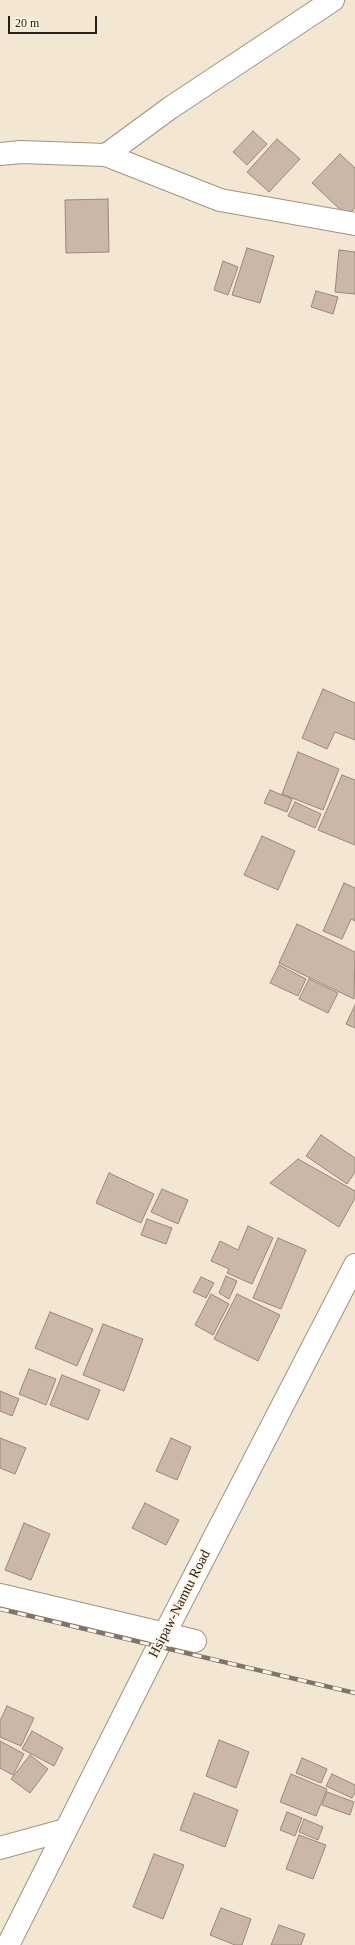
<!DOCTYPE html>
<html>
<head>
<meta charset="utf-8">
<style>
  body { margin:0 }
  #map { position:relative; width:355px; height:1945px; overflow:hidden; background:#f3e6d3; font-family:Georgia,serif }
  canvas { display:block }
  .scale { position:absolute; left:8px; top:16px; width:89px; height:18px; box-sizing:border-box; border:2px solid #252019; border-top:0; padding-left:5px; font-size:12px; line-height:14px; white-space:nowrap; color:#252019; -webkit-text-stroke:3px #fff4e5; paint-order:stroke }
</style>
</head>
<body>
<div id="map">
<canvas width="355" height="1945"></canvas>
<div class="scale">20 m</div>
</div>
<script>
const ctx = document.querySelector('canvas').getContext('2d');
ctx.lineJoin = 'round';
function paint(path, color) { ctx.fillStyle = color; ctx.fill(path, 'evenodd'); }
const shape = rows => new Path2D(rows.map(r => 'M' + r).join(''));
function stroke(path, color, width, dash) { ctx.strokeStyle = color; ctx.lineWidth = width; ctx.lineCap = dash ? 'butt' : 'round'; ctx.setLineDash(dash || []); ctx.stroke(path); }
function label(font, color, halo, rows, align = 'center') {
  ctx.font = font + ' Georgia,serif'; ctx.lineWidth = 4; ctx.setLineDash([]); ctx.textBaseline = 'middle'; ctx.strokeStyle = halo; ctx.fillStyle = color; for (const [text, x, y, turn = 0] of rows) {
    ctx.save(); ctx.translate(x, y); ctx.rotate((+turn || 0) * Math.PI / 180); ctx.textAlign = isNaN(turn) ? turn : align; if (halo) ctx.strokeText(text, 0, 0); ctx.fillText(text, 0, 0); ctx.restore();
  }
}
const building = shape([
  [253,131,267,144,247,165,233,152,253,131],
  [277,139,300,159,269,192,247,172,277,139],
  [340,154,355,168,355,208,347,216,312,183,340,154],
  [108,199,109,252,66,253,65,200,108,199],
  [247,248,274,256,260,303,232,295,247,248],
  [339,250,355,252,355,294,335,292,339,250],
  [223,261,238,267,228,295,214,290,223,261],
  [316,291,338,297,333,314,311,307,316,291],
  [323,689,355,703,355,740,335,732,327,749,302,738,323,689],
  [298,752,339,769,323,810,282,794,298,752],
  [342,775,355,780,355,845,318,830,342,775],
  [270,790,292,799,287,812,264,803,270,790],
  [295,802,321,814,315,828,288,816,295,802],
  [262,836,295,851,278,890,244,875,262,836],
  [344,883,355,888,355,921,351,919,342,939,323,931,344,883],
  [297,924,355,952,354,999,279,963,297,924],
  [279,965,306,979,298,996,270,983,279,965],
  [309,979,338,993,328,1013,299,999,309,979],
  [355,1005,355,1028,346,1024,355,1005],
  [321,1135,355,1158,355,1172,347,1184,306,1156,321,1135],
  [298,1159,355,1191,355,1198,339,1227,270,1183,298,1159],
  [109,1173,154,1194,141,1223,96,1203,109,1173],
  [162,1189,188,1200,178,1224,151,1212,162,1189],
  [147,1219,172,1228,166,1244,141,1235,147,1219],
  [248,1226,273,1238,252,1284,227,1273,229,1269,211,1261,220,1241,238,1250,248,1226],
  [278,1238,306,1250,281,1309,253,1298,278,1238],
  [226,1276,237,1281,229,1299,219,1293,226,1276],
  [201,1277,214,1283,206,1298,193,1292,201,1277],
  [211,1294,229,1304,213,1335,195,1325,211,1294],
  [237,1294,280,1315,258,1361,214,1339,237,1294],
  [50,1312,93,1329,77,1366,35,1348,50,1312],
  [103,1324,143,1339,124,1391,83,1375,103,1324],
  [29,1369,56,1379,46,1405,19,1394,29,1369],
  [62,1375,100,1390,88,1420,50,1405,62,1375],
  [0,1391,19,1399,12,1416,0,1411,0,1391],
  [0,1438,26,1448,15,1474,0,1468,0,1438],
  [171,1438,191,1447,177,1480,156,1471,171,1438],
  [145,1503,179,1520,166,1545,132,1528,145,1503],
  [24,1523,50,1534,31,1580,5,1570,24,1523],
  [7,1706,34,1718,21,1746,0,1737,0,1721,7,1706],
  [32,1731,63,1748,54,1766,22,1749,32,1731],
  [219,1740,249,1752,236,1788,206,1776,219,1740],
  [0,1741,24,1754,13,1775,0,1768,0,1741],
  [30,1755,48,1769,30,1793,11,1779,30,1755],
  [302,1758,327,1769,321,1783,296,1773,302,1758],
  [291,1774,327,1789,316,1816,280,1802,291,1774],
  [332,1774,355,1785,355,1792,352,1798,326,1786,332,1774],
  [327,1792,354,1802,350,1815,322,1805,327,1792],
  [194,1793,238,1810,225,1847,180,1830,194,1793],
  [287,1812,302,1818,295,1836,280,1830,287,1812],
  [304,1819,323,1827,318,1840,299,1832,304,1819],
  [299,1835,326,1845,313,1879,286,1869,299,1835],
  [154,1854,184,1865,163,1919,133,1907,154,1854],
  [221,1908,251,1919,242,1945,235,1945,210,1935,221,1908],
  [279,1925,305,1934,301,1945,271,1945,279,1925]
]);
paint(building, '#cab7aa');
stroke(building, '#99877a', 1);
const minor = shape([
  [0,154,21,152,106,155,220,200,355,224],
  [106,155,170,108,333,0],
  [0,1595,195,1641],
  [0,1848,65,1830]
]);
const secondary = shape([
  [8,1945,165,1633,355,1265]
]);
stroke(minor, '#a09482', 24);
stroke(secondary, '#a09482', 24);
stroke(minor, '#fff', 22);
stroke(secondary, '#fff', 22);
const rail = shape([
  [0,1609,355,1693]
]);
stroke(rail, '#7d7569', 4.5);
stroke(rail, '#fff4e5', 3, [9]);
label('14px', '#252019', '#fff4e5', [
  ["Hsipaw-Namtu Road",180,1604,-63]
]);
</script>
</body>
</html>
